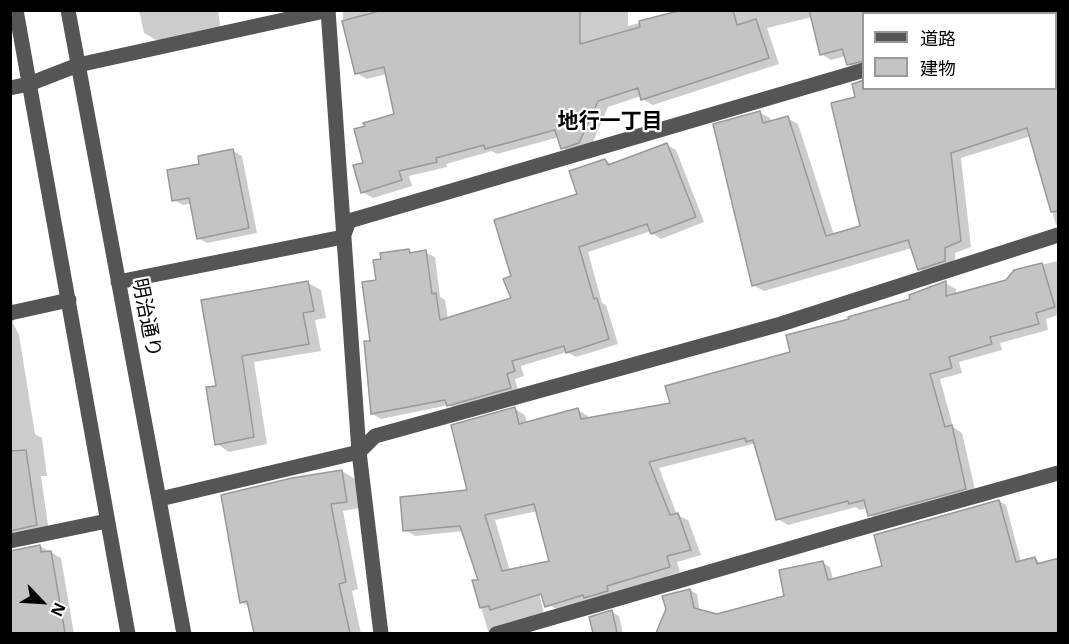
<!DOCTYPE html>
<html>
<head>
<meta charset="utf-8">
<style>
  body { margin:0 }
  #map { position:relative; width:1069px; height:644px; overflow:hidden; background:#fff; font-family:"Open Sans","Noto Sans JP",sans-serif }
  canvas { display:block }
  .frame { position:absolute; inset:0; border:12px solid #000; pointer-events:none }
  .legend { position:absolute; left:862px; top:12px; width:195px; height:78px; box-sizing:border-box; background:#fff; border:2px solid #999; margin:0; padding:8px 10px; list-style:none; font-size:18px; color:#000 }
  .legend li { display:flex; align-items:center; gap:12px; height:30px }
  .legend b { width:30px; border:2px solid #999 }
  .north { position:absolute; left:12px; top:572px; width:60px; height:60px; -webkit-text-stroke:4px #fff; paint-order:stroke; rotate:115deg; font-size:16px; font-weight:700; line-height:24px; text-align:center; color:#000 }
  .north::after { content:''; display:block; margin:auto; width:21px; height:27px; background:#000; clip-path:polygon(50% 0,100% 100%,50% 72%,0 100%) }
</style>
</head>
<body>
<div id="map">
<canvas width="1069" height="644"></canvas>
<div class="frame"></div>
<ul class="legend">
<li><b style="height:8px;background:#555"></b>道路</li>
<li><b style="height:16px;background:#c4c4c4"></b>建物</li>
</ul>
<div class="north">N</div>
</div>
<script>
const ctx = document.querySelector('canvas').getContext('2d');
ctx.lineJoin = 'round';
function paint(path, color) { ctx.fillStyle = color; ctx.fill(path, 'evenodd'); }
const shape = rows => new Path2D(rows.map(r => 'M' + r).join(''));
function stroke(path, color, width, dash) { ctx.strokeStyle = color; ctx.lineWidth = width; ctx.lineCap = dash ? 'butt' : 'round'; ctx.setLineDash(dash || []); ctx.stroke(path); }
function label(font, color, halo, rows, align = 'center') {
  ctx.font = font + ' "Open Sans","Noto Sans JP",sans-serif'; ctx.lineWidth = 4.5; ctx.setLineDash([]); ctx.textBaseline = 'middle'; ctx.strokeStyle = halo; ctx.fillStyle = color; for (const [text, x, y, turn = 0] of rows) {
    ctx.save(); ctx.translate(x, y); ctx.rotate((+turn || 0) * Math.PI / 180); ctx.textAlign = isNaN(turn) ? turn : align; if (halo) ctx.strokeText(text, 0, 0); ctx.fillText(text, 0, 0); ctx.restore();
  }
}
paint(shape([
  [139,10,218,10,221,32,161,43,144,33],
  [343,10,628,10,628,26,687,10,981,10,972,14,864,14,864,69,858,70,848,64,846,56,831,60,821,54,812,17,767,28,779,64,653,105,642,99,641,96,608,107,590,149,573,154,563,148,559,137,497,154,492,151,446,164,447,167,409,176,412,186,373,198,362,192,364,164,396,115,387,74,367,79,356,73,343,19],
  [1058,34,1058,226,1056,225,1031,136,961,158,971,247,955,253,955,267,929,275,919,269,912,248,764,291,753,285,759,112,770,118,771,122,787,118,798,124,834,235,862,227,857,98,864,88,1056,88,1056,35],
  [667,145,676,150,704,222,661,239,652,233,651,231,588,252,602,303,606,305,618,344,576,357,567,352,521,366,524,376,515,379,519,393,457,410,449,405,381,419,372,414,372,342,378,281,409,251,413,254,425,252,435,257,440,297,445,300,448,319,513,299,513,277,605,160,613,165],
  [233,151,242,156,257,233,207,243,198,238,192,203,183,205,174,200,201,166],
  [1058,261,1058,315,1046,319,1048,330,1000,343,1002,350,959,362,962,373,940,379,953,427,962,433,976,494,880,521,870,515,867,508,860,510,856,507,788,525,778,519,756,446,753,444,659,468,677,515,688,520,701,555,677,562,680,572,560,611,549,605,538,589,545,618,491,634,488,631,474,582,480,582,464,531,415,536,405,530,468,492,515,409,525,415,527,424,578,410,588,416,589,419,672,404,791,353,851,320,912,300,945,283,956,289,956,295,1007,281,1015,271],
  [538,511,551,562,510,571,495,520],
  [308,283,321,290,326,318,315,320,321,351,254,362,267,444,229,452,217,444,217,387,203,301],
  [10,289,15,315,13,323,19,335,35,434,42,438,47,476,41,476,49,532,10,545],
  [342,471,355,479,360,508,343,511,358,589,352,591,361,634,255,634,250,607,241,602],
  [999,501,1006,505,1021,562,1035,558,1042,564,1058,560,1058,634,935,634,933,627,908,634,658,634,667,609,689,590,697,594,700,612,717,615,786,597,823,563,830,567,833,580,884,567],
  [40,546,61,558,74,634,10,634,10,551],
  [612,612,619,616,623,634,595,634,591,618]
]), '#0003');
const building = shape([
  [383,10,580,10,580,44,640,27,639,21,682,10,733,10,737,25,756,19,769,58,641,100,638,88,598,101,579,143,561,149,555,130,485,149,484,145,436,158,437,162,399,171,402,180,361,193,353,165,363,163,354,129,365,126,363,123,394,114,384,67,355,74,342,21,383,10],
  [809,10,864,10,864,61,847,65,842,49,820,55,809,10],
  [864,80,864,88,1059,88,1059,211,1051,212,1027,128,951,153,961,241,945,248,945,261,918,270,908,240,752,286,713,124,760,111,763,123,788,116,826,236,860,226,831,103,855,97,852,84,864,80],
  [667,143,696,217,651,234,647,224,579,247,594,299,597,298,609,339,566,353,564,346,512,361,515,371,507,374,511,388,447,406,445,400,371,414,364,341,370,341,362,282,376,280,373,260,381,259,380,253,409,249,410,253,426,250,432,294,436,293,440,320,511,298,503,279,511,276,494,220,577,194,569,171,605,159,608,165,667,143],
  [233,149,249,228,197,239,189,198,172,201,167,170,199,164,198,156,233,149],
  [1042,263,1055,307,1036,313,1039,324,990,337,992,344,949,357,952,368,930,374,945,427,952,425,966,489,868,516,864,500,849,504,848,501,776,520,753,440,746,442,745,438,649,462,670,515,678,513,691,550,667,556,670,567,607,586,608,591,584,598,583,595,545,607,541,594,490,610,489,606,480,608,472,580,478,580,460,526,403,531,400,497,467,490,451,425,515,407,519,424,578,408,581,419,670,403,665,386,790,352,786,335,849,319,848,317,910,299,909,295,946,281,946,296,1006,280,1014,270,1042,263],
  [534,504,549,561,502,571,485,515,534,504],
  [308,281,314,311,303,313,309,344,242,356,254,437,215,445,206,387,216,386,201,300,308,281],
  [26,450,37,525,10,531,10,451,26,450],
  [342,470,347,502,331,504,346,582,339,584,350,633,254,633,247,601,240,603,221,495,292,478,342,470],
  [999,500,1016,562,1035,557,1037,564,1059,558,1059,633,656,633,666,609,662,596,690,589,694,608,717,614,784,596,779,570,823,561,828,580,882,566,874,535,999,500],
  [40,545,41,552,51,551,65,633,10,633,10,551,40,545],
  [612,610,617,633,593,633,589,617,612,610]
]);
paint(building, '#c4c4c4');
stroke(building, '#999', 1.5);
stroke(shape([
  [16,10,128,634],
  [68,10,184,634],
  [328,10,359,452,381,634],
  [1056,14,1058,13],
  [10,88,29,84,78,65,329,10],
  [118,282,343,237,349,221,864,70],
  [10,313,69,300],
  [160,499,359,452,375,436,781,324,1058,235],
  [10,541,107,521],
  [496,634,854,530,1058,473]
]), '#555', 15);
label('20px', '#000', '#fff', [
  ["明治通り",146,318,79]
]);
label('bold 21px', '#000', '#fff', [
  ["地行一丁目",610,122]
]);
</script>
</body>
</html>
